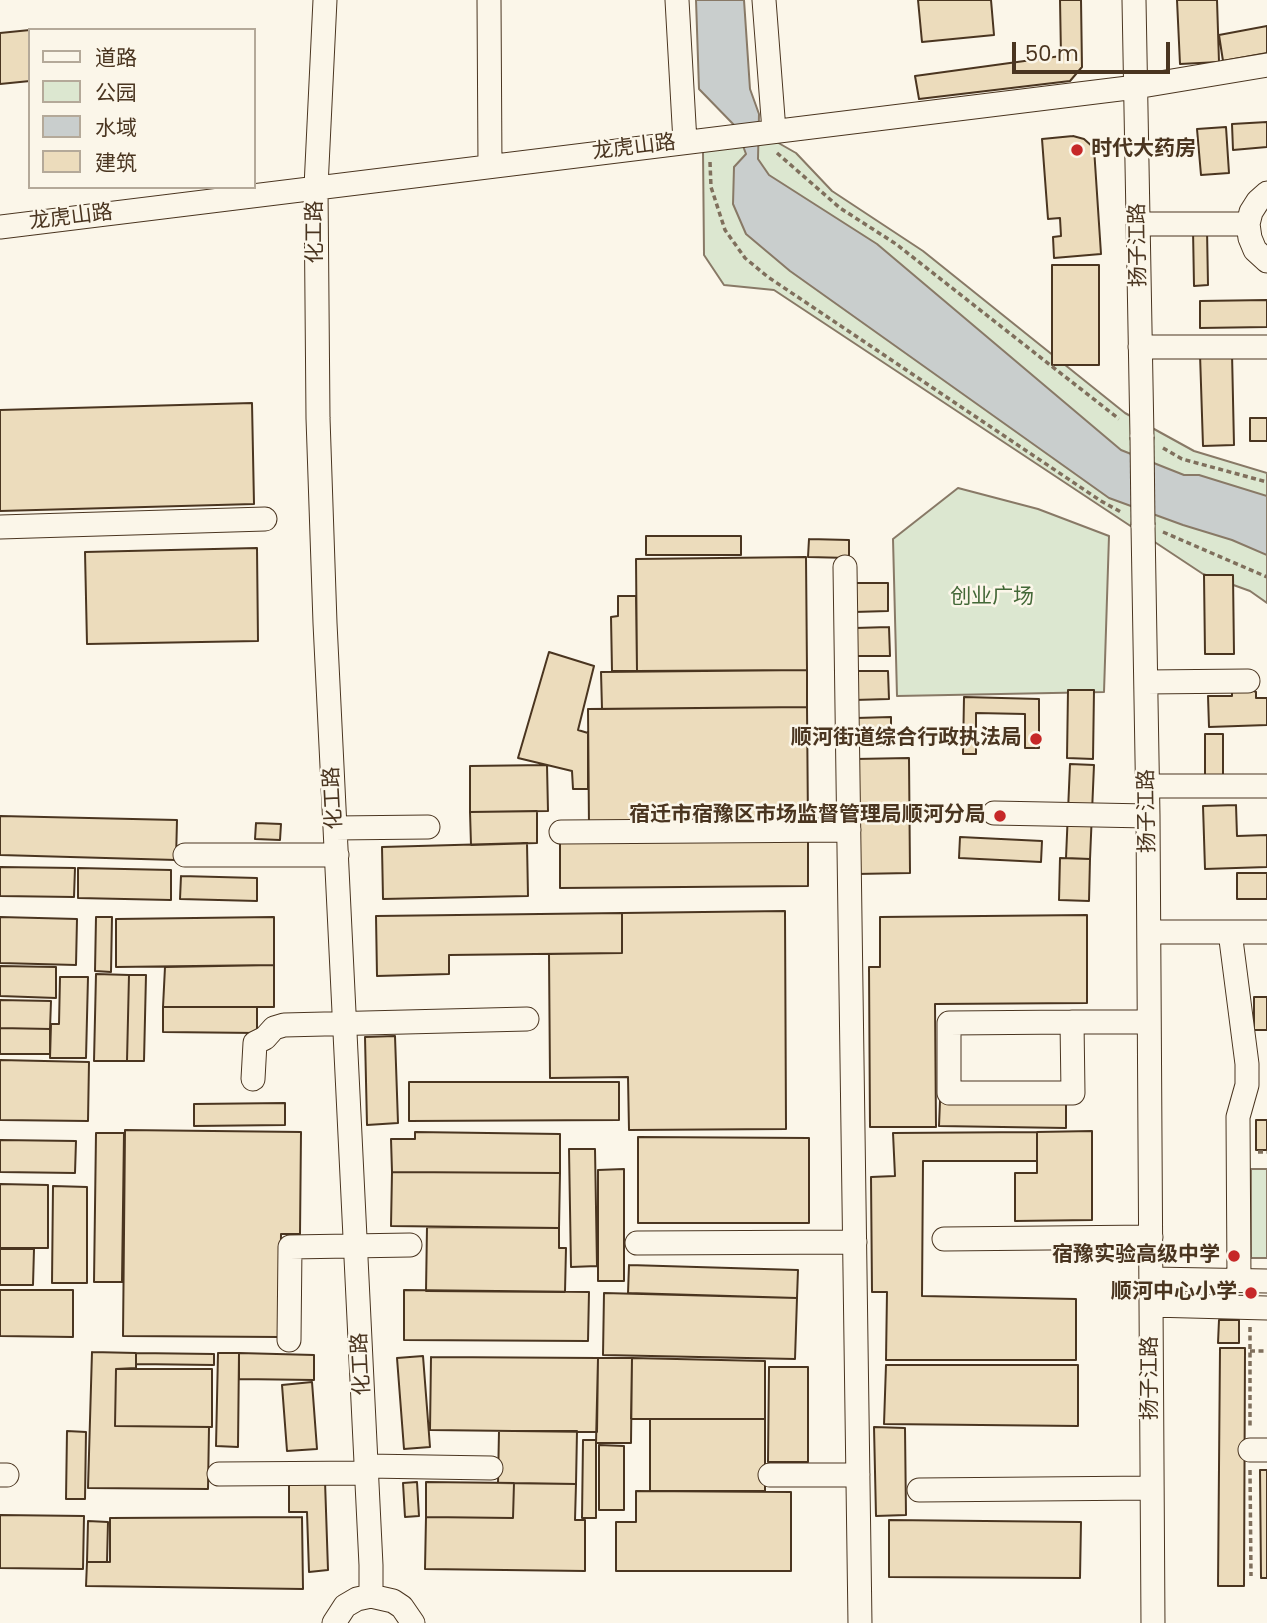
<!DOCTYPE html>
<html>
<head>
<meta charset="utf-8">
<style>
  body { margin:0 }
  #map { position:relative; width:1267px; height:1623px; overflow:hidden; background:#fbf6e9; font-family:Poppins,"Noto Sans SC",sans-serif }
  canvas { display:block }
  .legend { position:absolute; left:28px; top:28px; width:228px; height:161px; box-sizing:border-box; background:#fbf6e9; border:2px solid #b4a999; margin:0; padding:9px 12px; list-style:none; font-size:21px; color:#4a3520 }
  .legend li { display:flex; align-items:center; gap:14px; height:35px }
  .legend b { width:35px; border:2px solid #b4a999 }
  .scale { position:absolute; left:1012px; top:42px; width:158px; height:32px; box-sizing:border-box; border:4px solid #4a3520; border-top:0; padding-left:9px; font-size:21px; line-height:24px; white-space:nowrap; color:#4a3520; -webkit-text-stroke:5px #fbf6e9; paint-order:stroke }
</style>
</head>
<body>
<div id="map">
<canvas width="1267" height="1623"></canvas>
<ul class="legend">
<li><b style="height:9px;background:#fbf6e9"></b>道路</li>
<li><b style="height:19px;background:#dce7d0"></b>公园</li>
<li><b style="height:19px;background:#c9cecd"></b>水域</li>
<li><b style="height:19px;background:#ecdcbc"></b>建筑</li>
</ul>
<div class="scale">50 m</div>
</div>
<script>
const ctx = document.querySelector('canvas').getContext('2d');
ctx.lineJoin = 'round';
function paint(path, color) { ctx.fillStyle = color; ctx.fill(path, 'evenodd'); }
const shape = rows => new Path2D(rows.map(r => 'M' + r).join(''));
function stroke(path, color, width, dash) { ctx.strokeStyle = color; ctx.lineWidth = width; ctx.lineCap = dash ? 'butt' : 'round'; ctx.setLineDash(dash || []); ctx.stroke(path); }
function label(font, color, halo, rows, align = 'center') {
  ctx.font = font + ' Poppins,"Noto Sans SC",sans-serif'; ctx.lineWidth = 5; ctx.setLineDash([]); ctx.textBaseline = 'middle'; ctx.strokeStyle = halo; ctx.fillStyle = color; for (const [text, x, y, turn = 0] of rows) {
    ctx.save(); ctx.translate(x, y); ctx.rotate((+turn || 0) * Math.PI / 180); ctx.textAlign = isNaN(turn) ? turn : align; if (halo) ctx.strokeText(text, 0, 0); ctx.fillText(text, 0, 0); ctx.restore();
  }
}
const green = shape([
  [775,141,796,153,832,191,923,251,1125,413,1194,451,1267,473,1267,603,1250,591,1203,574,774,290,724,285,704,255,703,151,775,141],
  [958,488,1038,509,1109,536,1104,692,897,696,893,539,958,488],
  [1251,1169,1267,1169,1267,1258,1251,1258,1251,1169]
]);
paint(green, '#dce7d0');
stroke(green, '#887966', 2);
const water = shape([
  [696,0,744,0,750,89,759,114,758,159,769,175,877,244,1121,450,1184,475,1199,475,1267,496,1267,555,1232,540,1183,525,1109,498,790,271,746,234,733,204,734,167,746,154,736,127,699,89,696,0]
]);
paint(water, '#c9cecd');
stroke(water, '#887966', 2);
const building = shape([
  [918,0,991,0,994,35,922,42,918,0],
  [1060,0,1081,0,1082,67,1070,81,919,99,915,76,1061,56,1060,0],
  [1177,0,1217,0,1219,62,1180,64,1177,0],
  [1267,26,1267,53,1223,61,1219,35,1267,26],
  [30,30,30,81,0,84,0,33,30,30],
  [1267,122,1267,147,1233,150,1232,124,1267,122],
  [1226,127,1229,173,1201,175,1197,129,1226,127],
  [1073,136,1084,139,1094,148,1101,254,1054,258,1053,237,1061,236,1060,218,1048,219,1042,139,1073,136],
  [1193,229,1207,229,1208,285,1194,286,1193,229],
  [1052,265,1099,265,1099,365,1052,365,1052,265],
  [1267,300,1267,327,1200,328,1200,301,1267,300],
  [1232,353,1234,445,1203,446,1200,354,1232,353],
  [252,403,254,504,0,511,0,410,252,403],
  [1250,418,1267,418,1267,441,1250,441,1250,418],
  [646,536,741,536,741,555,646,555,646,536],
  [809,539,849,540,849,558,808,557,809,539],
  [257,548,258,641,87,644,85,552,257,548],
  [806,557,807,670,637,671,636,559,806,557],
  [1204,575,1233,575,1234,654,1205,654,1204,575],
  [853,583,888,583,888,611,854,612,853,583],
  [618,596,636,596,637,671,612,671,611,617,618,616,618,596],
  [889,627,890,656,855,656,855,628,889,627],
  [549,652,594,666,578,730,588,733,588,789,573,789,572,771,518,758,549,652],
  [807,670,807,707,602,709,601,672,807,670],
  [853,671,888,671,889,699,854,700,853,671],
  [1232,689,1250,689,1256,692,1256,698,1267,698,1267,725,1209,727,1208,696,1232,696,1232,689],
  [1068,690,1094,690,1093,759,1067,758,1068,690],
  [964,697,1039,699,1039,748,1025,748,1025,714,976,713,976,754,963,754,964,697],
  [807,707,808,824,589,827,588,709,807,707],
  [891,717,891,745,857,746,856,718,891,717],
  [1205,734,1223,734,1223,779,1205,779,1205,734],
  [909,758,910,873,856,874,855,759,909,758],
  [1070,764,1094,765,1090,859,1066,858,1070,764],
  [547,765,548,811,470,812,470,766,547,765],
  [1236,805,1237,836,1267,835,1267,867,1205,869,1203,806,1236,805],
  [537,811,537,843,471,845,470,812,537,811],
  [0,816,177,820,176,860,0,855,0,816],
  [256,823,281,824,280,840,255,839,256,823],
  [960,837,1042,841,1041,862,959,858,960,837],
  [808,839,808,886,560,888,560,841,808,839],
  [527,843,528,896,383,899,382,847,527,843],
  [1060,858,1090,859,1089,901,1059,900,1060,858],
  [0,867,75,868,74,897,0,896,0,867],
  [78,868,171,870,171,900,78,898,78,868],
  [1237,873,1267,873,1267,899,1237,899,1237,873],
  [181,876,257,878,257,901,180,899,181,876],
  [785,911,786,1129,629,1130,628,1077,550,1078,549,954,622,953,622,913,785,911],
  [622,913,622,953,449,955,449,974,377,976,376,916,622,913],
  [1087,915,1087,1003,935,1004,936,1127,870,1127,869,967,880,967,880,917,1087,915],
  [0,917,77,919,76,965,0,963,0,917],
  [96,917,112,917,111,972,95,971,96,917],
  [274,917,274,965,116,967,116,919,274,917],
  [274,965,274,1007,163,1007,165,967,274,965],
  [0,966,56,967,56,998,0,996,0,966],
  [96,974,129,975,127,1061,94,1061,96,974],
  [129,975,146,975,144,1061,127,1061,129,975],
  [60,977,88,977,86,1058,50,1058,51,1024,59,1024,60,977],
  [1254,997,1267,997,1267,1030,1254,1030,1254,997],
  [0,1000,51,1001,50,1029,0,1028,0,1000],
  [163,1007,257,1007,257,1033,163,1032,163,1007],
  [0,1028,50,1029,50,1054,0,1054,0,1028],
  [395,1036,398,1123,367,1125,365,1037,395,1036],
  [0,1060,89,1062,88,1121,0,1120,0,1060],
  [409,1082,619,1082,619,1120,409,1121,409,1082],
  [940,1101,1066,1102,1066,1128,939,1126,940,1101],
  [285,1103,285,1125,194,1126,194,1104,285,1103],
  [1256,1120,1267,1120,1267,1150,1256,1150,1256,1120],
  [125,1130,301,1132,300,1234,281,1234,280,1337,123,1336,125,1130],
  [1092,1131,1092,1220,1015,1221,1015,1173,1037,1173,1037,1132,1092,1131],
  [415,1132,560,1134,560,1173,392,1172,391,1139,415,1139,415,1132],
  [1037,1132,1037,1161,923,1161,922,1296,1076,1299,1076,1360,886,1360,887,1292,872,1292,871,1177,895,1176,893,1133,1037,1132],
  [96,1133,124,1133,122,1282,94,1282,96,1133],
  [638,1137,809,1138,809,1223,638,1223,638,1137],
  [0,1140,76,1141,75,1173,0,1172,0,1140],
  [569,1149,595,1149,597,1266,571,1267,569,1149],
  [624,1169,624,1281,598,1281,598,1170,624,1169],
  [392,1172,560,1173,559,1228,391,1226,392,1172],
  [0,1184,48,1185,48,1248,0,1248,0,1184],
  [53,1186,87,1187,87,1283,52,1283,53,1186],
  [427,1227,559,1228,559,1248,566,1248,565,1292,426,1291,427,1227],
  [0,1249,34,1249,33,1285,0,1285,0,1249],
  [629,1265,798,1270,797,1298,628,1293,629,1265],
  [0,1290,73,1290,73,1337,0,1336,0,1290],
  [404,1290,589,1292,588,1341,404,1340,404,1290],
  [604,1293,797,1298,795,1359,603,1355,604,1293],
  [1219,1320,1239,1320,1239,1343,1218,1343,1219,1320],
  [1220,1348,1245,1348,1244,1586,1218,1586,1220,1348],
  [92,1352,136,1353,136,1368,116,1369,115,1426,209,1427,208,1489,88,1488,92,1352],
  [136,1353,214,1354,214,1365,136,1364,136,1353],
  [218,1353,239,1353,238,1447,216,1446,218,1353],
  [239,1353,314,1355,314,1380,239,1379,239,1353],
  [423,1356,430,1447,404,1449,397,1358,423,1356],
  [431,1357,598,1358,597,1432,430,1430,431,1357],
  [598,1358,632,1358,631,1443,596,1443,598,1358],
  [632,1358,765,1361,765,1419,631,1419,632,1358],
  [886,1365,1078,1365,1078,1426,884,1424,886,1365],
  [769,1367,808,1367,808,1462,768,1462,769,1367],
  [116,1369,212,1369,212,1427,115,1426,116,1369],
  [312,1382,317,1449,287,1451,282,1385,312,1382],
  [650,1419,765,1419,765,1491,650,1491,650,1419],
  [874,1427,905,1428,906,1515,876,1516,874,1427],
  [67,1431,86,1432,85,1499,66,1499,67,1431],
  [499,1431,577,1431,576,1484,498,1483,499,1431],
  [583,1440,596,1440,596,1518,582,1518,583,1440],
  [599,1445,624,1446,624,1510,599,1510,599,1445],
  [1260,1470,1267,1470,1267,1578,1261,1578,1260,1470],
  [325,1481,328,1570,309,1572,307,1512,289,1512,289,1482,325,1481],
  [417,1482,419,1516,405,1517,403,1483,417,1482],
  [426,1482,514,1483,513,1518,426,1517,426,1482],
  [514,1483,576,1484,575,1520,585,1520,585,1571,425,1569,426,1517,513,1518,514,1483],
  [636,1491,791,1492,791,1571,616,1571,616,1522,636,1522,636,1491],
  [0,1515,84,1516,83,1569,0,1568,0,1515],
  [302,1517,303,1589,86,1586,87,1562,110,1562,110,1518,302,1517],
  [889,1520,1081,1522,1080,1578,889,1577,889,1520],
  [88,1521,108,1522,107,1562,87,1562,88,1521]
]);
paint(building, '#ecdcbc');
stroke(building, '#4a3520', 2);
const minor = shape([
  [325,0,316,187,318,418,325,623,371,1565,371,1596],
  [489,0,490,166],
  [677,0,685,142],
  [764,0,774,131],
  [1134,0,1142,437],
  [1267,193,1258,201,1251,212,1248,224,1250,238,1255,250,1267,261],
  [1138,224,1248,224],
  [0,227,1136,87,1267,65],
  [1140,347,1267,347],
  [1143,525,1148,816,1153,1623],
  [0,527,265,519],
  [845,567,860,1623],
  [1146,682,1248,681],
  [1148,786,1267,786],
  [994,813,1148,816],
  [335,828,428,827],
  [561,832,849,830],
  [185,855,337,855],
  [1149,932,1267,932],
  [1230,932,1247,1064,1247,1085,1238,1117,1239,1280],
  [1072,1022,1073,1093,949,1093,949,1023,1072,1022,1149,1022],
  [253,1079,255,1043,265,1038,274,1028,284,1025,527,1019],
  [944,1239,1151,1237],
  [637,1243,855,1242],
  [1151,1279,1267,1281],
  [1151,1305,1267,1308],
  [289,1340,290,1247,410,1245],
  [1250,1450,1267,1450],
  [367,1466,491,1468],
  [219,1474,367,1473],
  [0,1475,7,1475],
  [770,1475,858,1475],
  [919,1490,1152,1488],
  [334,1623,345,1606,357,1599,371,1596,393,1601,402,1607,413,1623]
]);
stroke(minor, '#4a3520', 25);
stroke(shape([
  [777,153,840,208,896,244,1119,419],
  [710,162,711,187,725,230,745,258,768,277,1101,501,1121,512],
  [1163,448,1182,459,1267,482],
  [1163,532,1267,577],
  [1258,1152,1267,1152],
  [1250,1327,1250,1428],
  [1250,1351,1267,1351],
  [1250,1470,1251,1576]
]), '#7f6f5c', 3.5, [5, 3.5]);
stroke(minor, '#fbf6e9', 23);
const minorBridge = shape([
  [1142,437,1143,525]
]);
stroke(minorBridge, '#4a3520', 25, []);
stroke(minorBridge, '#fbf6e9', 23);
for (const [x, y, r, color] of [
  [1077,150,7,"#c62828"],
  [1036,739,7,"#c62828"],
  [1000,816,7,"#c62828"],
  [1234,1256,7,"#c62828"],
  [1251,1293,7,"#c62828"]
]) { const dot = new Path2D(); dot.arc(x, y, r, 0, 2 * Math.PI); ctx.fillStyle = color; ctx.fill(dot); stroke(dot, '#fbf6e9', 2.5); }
label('21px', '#4a3520', '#fbf6e9', [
  ["龙虎山路",634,148,-7],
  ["龙虎山路",71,218,-7],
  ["化工路",316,232,-90],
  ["扬子江路",1139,245,-91],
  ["化工路",334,798,-93],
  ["扬子江路",1148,811,-91],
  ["化工路",362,1364,-93],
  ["扬子江路",1151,1378,-90]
]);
label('bold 21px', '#4a3520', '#fbf6e9', [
  ["时代大药房",1091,150,"left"],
  ["顺河街道综合行政执法局",1022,739],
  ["宿迁市宿豫区市场监督管理局顺河分局",986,816],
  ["宿豫实验高级中学",1220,1256],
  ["顺河中心小学",1237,1293]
], 'right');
label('21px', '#436837', '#fbf6e9', [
  ["创业广场",992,598]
]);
</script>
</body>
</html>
